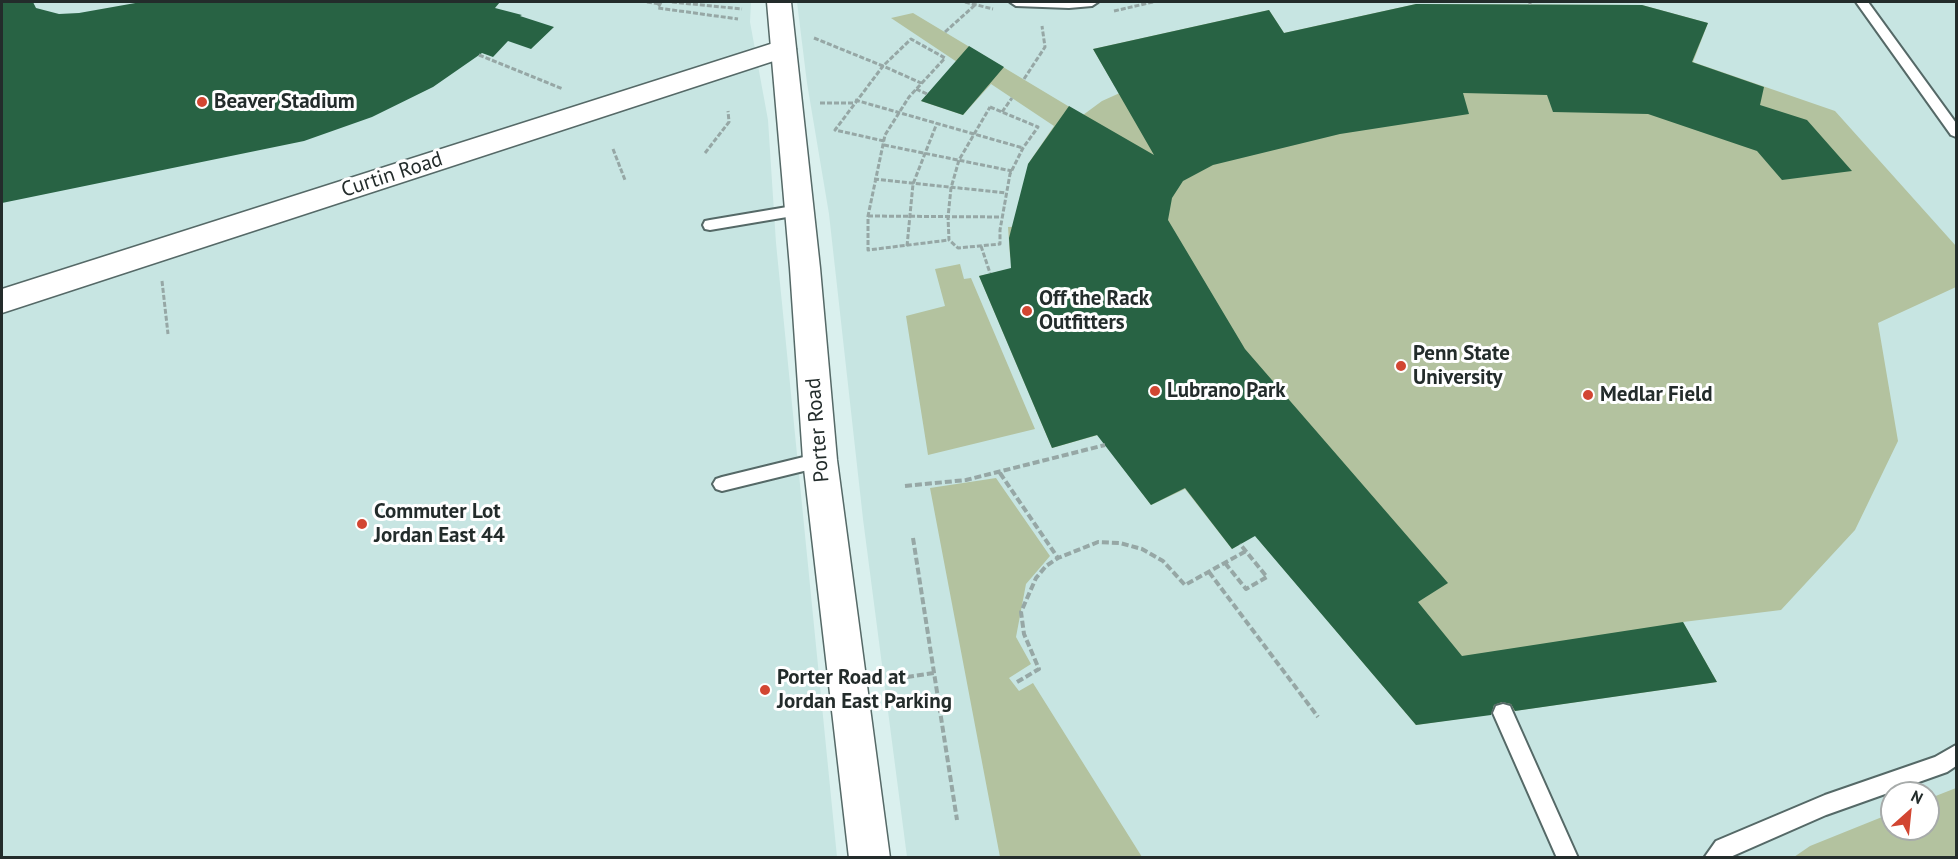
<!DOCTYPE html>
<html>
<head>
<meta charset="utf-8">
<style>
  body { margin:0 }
  #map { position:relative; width:1958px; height:859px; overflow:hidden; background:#daf0ee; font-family:"PT Sans",sans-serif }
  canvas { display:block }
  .frame { position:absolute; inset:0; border:3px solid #232c2b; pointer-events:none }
  .north { position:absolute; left:1880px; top:781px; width:60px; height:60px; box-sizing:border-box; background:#fff; border:2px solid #a7abaa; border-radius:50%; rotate:27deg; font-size:16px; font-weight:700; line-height:24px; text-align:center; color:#232c2b }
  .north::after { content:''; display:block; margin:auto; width:21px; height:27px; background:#d24632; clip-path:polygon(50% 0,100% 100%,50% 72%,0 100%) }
</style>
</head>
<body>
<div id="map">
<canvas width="1958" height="859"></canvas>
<div class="frame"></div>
<div class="north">N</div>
</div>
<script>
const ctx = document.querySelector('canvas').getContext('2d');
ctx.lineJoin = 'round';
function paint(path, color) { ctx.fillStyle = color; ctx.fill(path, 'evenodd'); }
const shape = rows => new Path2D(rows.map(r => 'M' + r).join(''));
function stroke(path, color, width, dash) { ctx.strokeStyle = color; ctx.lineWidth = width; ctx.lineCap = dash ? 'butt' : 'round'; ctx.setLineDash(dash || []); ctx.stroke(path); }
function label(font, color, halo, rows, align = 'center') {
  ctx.font = font + ' "PT Sans",sans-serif'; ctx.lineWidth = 6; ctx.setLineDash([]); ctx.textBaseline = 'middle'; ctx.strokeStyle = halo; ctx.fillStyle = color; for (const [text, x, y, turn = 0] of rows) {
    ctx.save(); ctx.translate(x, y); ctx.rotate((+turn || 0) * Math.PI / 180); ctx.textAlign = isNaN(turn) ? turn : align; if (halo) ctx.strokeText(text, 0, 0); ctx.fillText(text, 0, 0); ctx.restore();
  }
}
paint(shape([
  [2,2,751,2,750,22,768,120,776,243,837,857,2,858],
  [797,2,1956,2,1956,857,907,857,863,519,829,214,807,83],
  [1892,793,1928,793,1928,829,1892,829]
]), '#c7e5e2');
paint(shape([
  [1416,4,1642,5,1708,23,1693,62,1835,111,1956,246,1956,287,1878,323,1898,441,1855,530,1781,610,1683,622,1717,682,1416,725,1247,526,1245,541,1232,549,1185,489,1151,505,1098,435,1052,448,979,276,1001,271,1019,276,1010,256,1008,227,1034,226,1028,164,1054,126,991,84,963,115,921,101,957,62,891,18,913,13,1083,115,1102,101,1122,92,1114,85,1093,49,1269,10,1284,33],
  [960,264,964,279,971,278,1035,429,928,455,906,316,945,306,935,269],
  [996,478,1050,556,1026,584,1016,637,1031,664,1009,678,1019,691,1033,683,1142,857,1000,857,930,488],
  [1956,788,1956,857,1794,857,1810,846,1892,813,1892,829,1928,829,1928,799]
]), '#b3c29f');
paint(shape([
  [2,2,33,2,36,8,59,14,79,13,141,2,500,2,495,8,522,15,520,16,554,27,531,49,508,41,493,57,482,53,433,87,372,117,304,141,2,203],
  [1416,4,1642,5,1708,23,1692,62,1764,87,1760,105,1807,120,1852,171,1782,180,1757,151,1648,114,1553,112,1547,95,1463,93,1469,114,1340,134,1213,165,1183,181,1172,198,1168,220,1245,349,1448,583,1418,602,1462,656,1683,622,1717,682,1515,711,1511,704,1502,702,1494,705,1491,715,1416,725,1255,536,1232,549,1185,488,1151,505,1097,435,1052,448,979,276,1011,268,1009,238,1028,164,1069,106,1154,155,1093,49,1269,10,1284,33],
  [969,46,1004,67,963,115,921,101]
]), '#286344');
const service = shape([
  [1010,2,1098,2,1092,6,1069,8,1016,6,1010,2],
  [1856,2,1868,2,1956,123,1956,137,1951,135,1856,2],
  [799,205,806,210,799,215,710,230,705,229,703,225,705,221,710,220,799,205],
  [820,453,826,455,828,460,826,465,820,467,722,491,716,489,713,484,716,479,722,477,820,453],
  [1503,704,1510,706,1578,858,1557,858,1493,713,1496,706,1503,704],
  [1956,745,1956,766,1947,772,1826,815,1728,858,1704,858,1716,841,1825,795,1935,757,1956,745]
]);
const minor = shape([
  [783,40,792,43,796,49,792,55,2,313,2,289,783,40]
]);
const tertiary = shape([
  [767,2,791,2,820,268,837,460,890,858,849,858,803,460,790,268,767,2]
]);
stroke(service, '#556967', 4);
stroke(minor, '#556967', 3);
stroke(tertiary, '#556967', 3);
stroke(shape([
  [647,2,660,4],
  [661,2,658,8,738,19],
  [672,2,742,9],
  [965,2,993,9],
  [1529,2,1531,4],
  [1114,11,1153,2],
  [945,32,975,5],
  [814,38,883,66,911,39,945,58,909,97,885,135,868,216,868,250,949,240],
  [479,55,563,89],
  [1024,79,1045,47,1042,26],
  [916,89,927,94],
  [855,100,1023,148],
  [820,103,853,103],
  [990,107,1038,127,1023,148,1010,174,1000,230,1000,244,958,248,949,240,948,217,951,188,959,160,990,107],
  [1002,112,1012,98],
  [884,141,835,130,883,66,921,83],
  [884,145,1012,171],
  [613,149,625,180],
  [705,153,729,122,728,111],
  [874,179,1006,193],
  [868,216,1002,217],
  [907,246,913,184,937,123],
  [981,246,990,273],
  [162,281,168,334]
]), '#96a7a5', 3, [5, 2]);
stroke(shape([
  [1000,473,1058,558],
  [905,486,966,480,1105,445],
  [913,538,957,820],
  [1225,563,1246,589,1267,577,1240,544],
  [1209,572,1318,717],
  [907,677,934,673],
  [1017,682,1039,669,1024,634,1021,612,1036,578,1046,566,1058,558,1098,542,1120,543,1142,549,1163,561,1185,585,1246,551]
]), '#96a7a5', 4, [7, 3]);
paint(service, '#fff');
paint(minor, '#fff');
paint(tertiary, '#fff');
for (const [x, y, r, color] of [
  [202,102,6,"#d24632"],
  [1027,311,6,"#d24632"],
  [1401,366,6,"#d24632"],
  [1155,391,6,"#d24632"],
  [1588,395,6,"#d24632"],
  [362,524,6,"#d24632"],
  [765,690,6,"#d24632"]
]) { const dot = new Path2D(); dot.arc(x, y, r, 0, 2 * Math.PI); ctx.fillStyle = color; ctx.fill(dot); stroke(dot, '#fff', 2); }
label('bold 21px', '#232c2b', '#fff', [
  ["Beaver Stadium",214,102],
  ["Off the Rack",1039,299],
  ["Outfitters",1039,323],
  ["Penn State",1413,354],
  ["University",1413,378],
  ["Lubrano Park",1167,391],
  ["Medlar Field",1600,395],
  ["Commuter Lot",374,512],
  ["Jordan East 44",374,536],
  ["Porter Road at",777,678],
  ["Jordan East Parking",777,702]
], 'left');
label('21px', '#232c2b', '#fff', [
  ["Curtin Road",392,175,-18],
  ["Porter Road",818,430,-95]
]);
</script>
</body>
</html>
